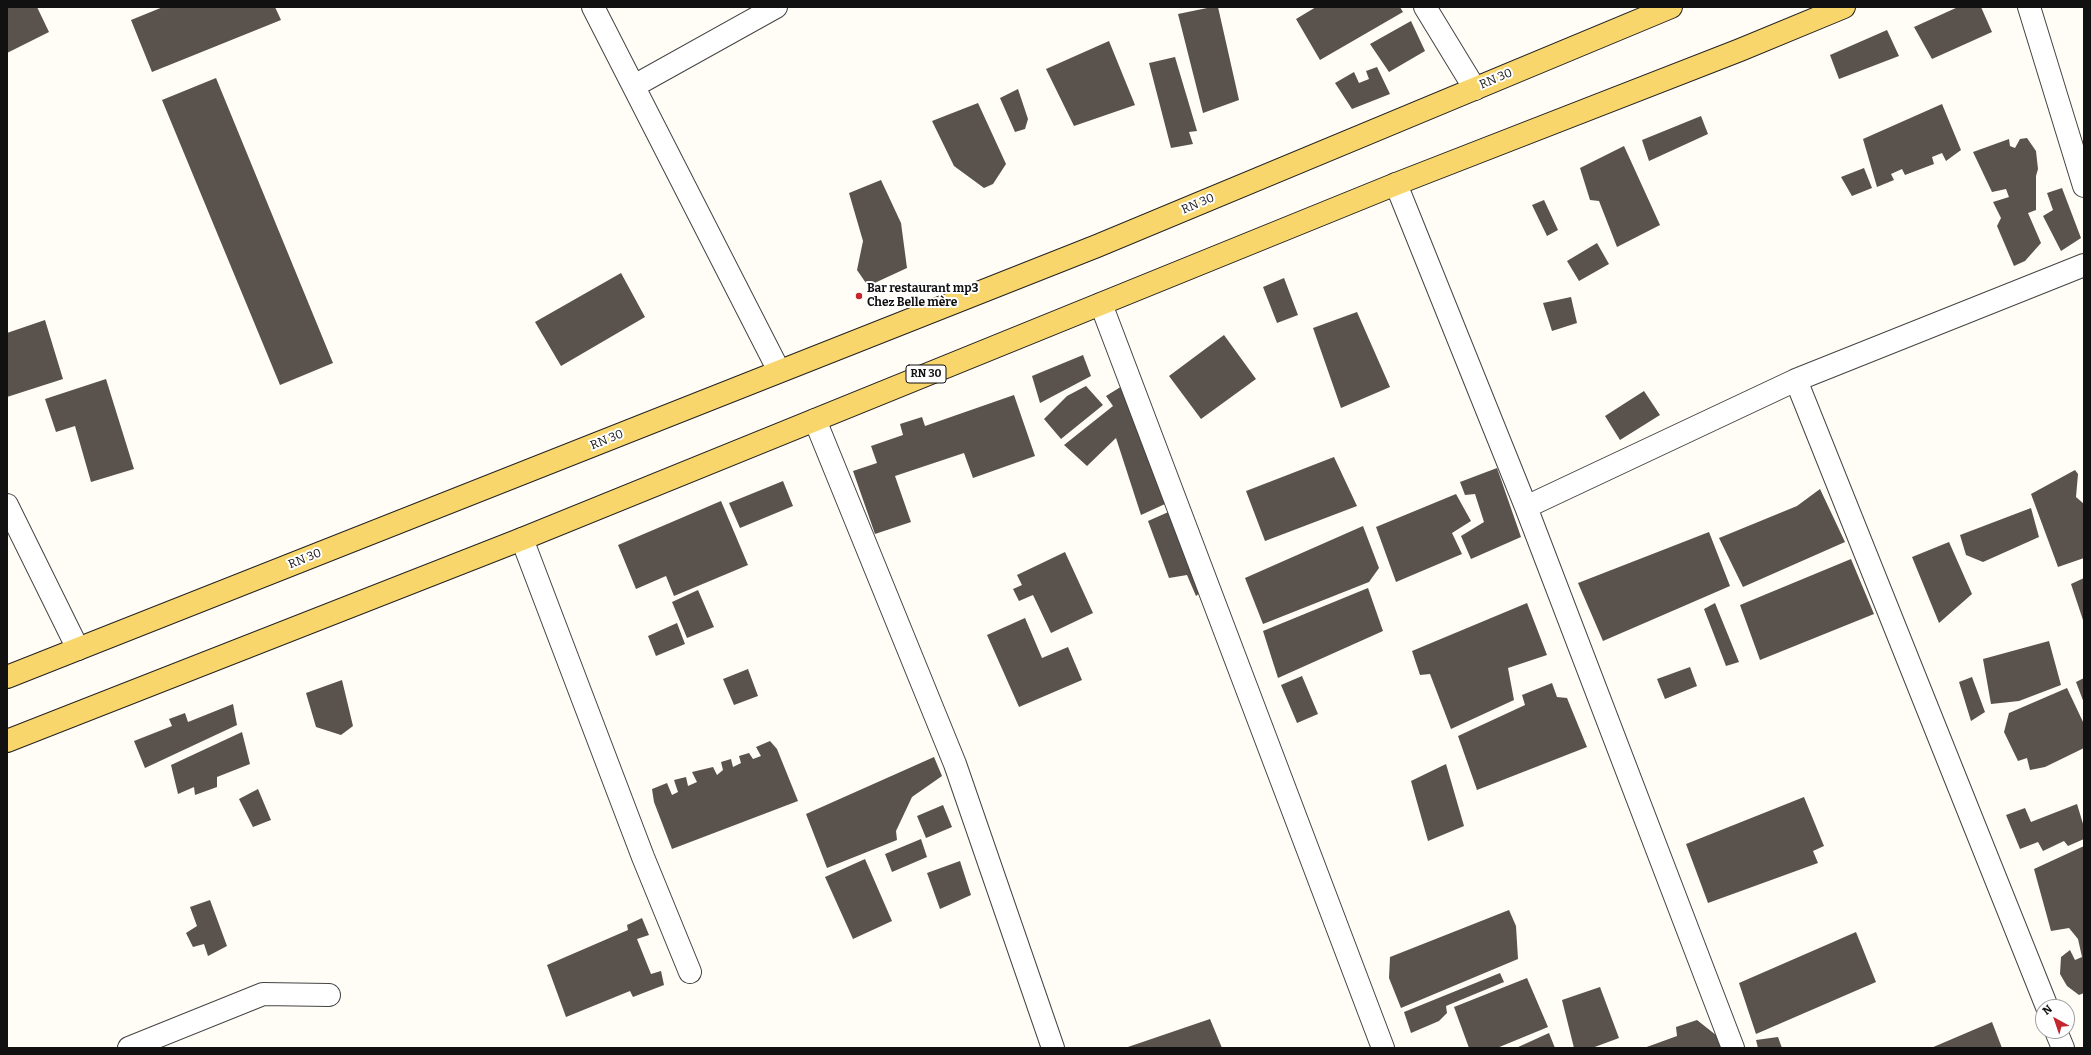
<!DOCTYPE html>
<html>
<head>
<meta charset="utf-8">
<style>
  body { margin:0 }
  #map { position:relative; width:2091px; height:1055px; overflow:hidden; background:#fffdf5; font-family:Bitter,serif }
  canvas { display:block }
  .frame { position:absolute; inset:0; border:8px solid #111; pointer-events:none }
  .north { position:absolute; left:2035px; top:999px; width:40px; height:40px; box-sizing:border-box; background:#fff; border:1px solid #a0a0a0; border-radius:50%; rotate:320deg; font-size:11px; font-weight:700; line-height:16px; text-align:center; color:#111 }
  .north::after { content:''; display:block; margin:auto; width:14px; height:18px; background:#c4262e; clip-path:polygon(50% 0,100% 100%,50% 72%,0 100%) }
</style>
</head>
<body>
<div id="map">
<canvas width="2091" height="1055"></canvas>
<div class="frame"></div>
<div class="north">N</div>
</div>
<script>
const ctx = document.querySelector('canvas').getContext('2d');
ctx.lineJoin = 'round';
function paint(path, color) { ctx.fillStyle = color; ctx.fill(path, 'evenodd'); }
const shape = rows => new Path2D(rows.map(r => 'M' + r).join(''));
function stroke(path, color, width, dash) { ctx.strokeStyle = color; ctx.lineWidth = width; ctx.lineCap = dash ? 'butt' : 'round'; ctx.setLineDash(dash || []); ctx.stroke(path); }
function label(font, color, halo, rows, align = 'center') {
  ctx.font = font + ' Bitter,serif'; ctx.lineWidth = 4; ctx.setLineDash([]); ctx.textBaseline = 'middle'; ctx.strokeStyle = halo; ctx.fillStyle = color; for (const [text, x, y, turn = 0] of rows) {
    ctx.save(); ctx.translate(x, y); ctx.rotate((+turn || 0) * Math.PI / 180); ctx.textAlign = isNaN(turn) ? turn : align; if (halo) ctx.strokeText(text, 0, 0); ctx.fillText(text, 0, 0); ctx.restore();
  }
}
paint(shape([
  [7,7,37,7,49,32,7,53],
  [163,7,275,7,281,20,152,72,131,20],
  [1212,7,1218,7,1239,100,1203,113,1178,14],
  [1316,7,1400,7,1403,12,1320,60,1296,19],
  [1958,7,1981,7,1992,32,1932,59,1914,27],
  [1411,21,1425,51,1389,72,1370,44],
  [1887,30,1899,56,1839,79,1830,55],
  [1109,41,1135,105,1074,126,1046,69],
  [1175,57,1197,131,1189,132,1193,144,1171,148,1149,63],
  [1377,67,1390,94,1352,109,1335,83,1354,72,1359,83,1369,79,1366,71],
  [216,78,333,363,280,385,162,100],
  [1018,89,1028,119,1025,129,1015,132,1000,98],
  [978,103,1006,164,993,184,984,188,954,166,932,121],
  [1942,104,1961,150,1946,161,1942,153,1932,157,1934,164,1905,175,1902,169,1891,174,1894,180,1877,187,1863,139],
  [1701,116,1708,134,1649,161,1642,140],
  [2027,138,2036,151,2038,169,2036,176,2036,210,2028,213,2041,243,2025,261,2014,266,1997,226,2001,218,1993,202,2009,197,2006,189,1992,192,1973,152,2009,139,2010,146,2015,148,2020,139],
  [1624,146,1660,225,1617,247,1599,201,1590,200,1580,168],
  [1864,168,1872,188,1852,196,1841,177],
  [881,180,901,223,907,268,868,286,857,270,863,241,849,193],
  [2062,188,2081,238,2061,251,2043,216,2053,210,2047,193],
  [1544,200,1558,230,1547,236,1532,205],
  [1597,243,1609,264,1579,281,1567,261],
  [621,273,645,317,561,366,535,322],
  [1284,278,1298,315,1277,323,1263,287],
  [1571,297,1577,323,1552,331,1543,303],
  [1357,312,1390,387,1341,408,1313,328],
  [45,320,63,379,7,397,7,333],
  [1224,335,1256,379,1201,419,1169,376],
  [1083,355,1091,376,1040,403,1032,376],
  [106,379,134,469,91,482,75,426,56,432,45,399],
  [1127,383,1165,504,1141,515,1116,438,1087,466,1064,445,1113,406,1106,396],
  [1086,386,1103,405,1061,439,1044,419,1067,396],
  [1644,391,1660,415,1620,440,1605,416],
  [1014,395,1035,456,973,478,964,453,895,476,911,522,875,534,853,471,877,463,871,446,903,435,900,424,922,417,925,426],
  [1334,457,1357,506,1265,541,1246,491],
  [1497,468,1521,537,1471,559,1461,536,1484,522,1475,494,1465,495,1460,482],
  [2075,470,2078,474,2076,497,2084,504,2084,558,2058,567,2031,494],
  [783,481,793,506,740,528,729,503],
  [1820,489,1845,542,1743,587,1719,538,1797,506],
  [1456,494,1471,521,1452,533,1462,554,1396,582,1376,527],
  [721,501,748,565,674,596,666,576,636,589,618,545],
  [2031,508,2039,537,1983,562,1966,555,1960,535],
  [1173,510,1205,589,1196,596,1187,575,1169,578,1148,521],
  [1363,526,1379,568,1369,582,1263,624,1245,578],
  [1709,532,1730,586,1603,641,1578,583],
  [1949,542,1972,594,1939,623,1912,557],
  [1065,552,1093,613,1051,633,1033,595,1019,601,1013,589,1022,585,1017,575],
  [1851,559,1874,614,1760,660,1740,605],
  [2084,578,2084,623,2071,584],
  [1368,588,1383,631,1278,678,1263,631],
  [698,590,714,627,687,638,672,602],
  [1527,603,1547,655,1508,668,1514,700,1451,729,1430,674,1420,675,1412,651],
  [1715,603,1739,662,1726,666,1704,609],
  [1025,618,1042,658,1068,647,1082,680,1019,707,987,635],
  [677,623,685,644,656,656,648,636],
  [2049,641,2061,685,2019,701,1991,704,1983,659],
  [1690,667,1697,686,1665,699,1657,679],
  [748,669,758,696,734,705,723,679],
  [1302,676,1318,714,1297,723,1281,685],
  [1972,677,1985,712,1971,721,1959,682],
  [2084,678,2084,703,2076,682],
  [342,680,353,726,341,735,316,727,306,693],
  [1552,683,1557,697,1567,698,1587,747,1477,790,1458,736,1525,705,1522,695],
  [2067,688,2084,724,2084,748,2045,767,2030,770,2027,758,2018,761,2004,732,2009,713],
  [233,704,237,725,145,768,134,741,172,726,169,719,185,713,188,722],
  [242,732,250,764,217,777,217,787,195,795,194,787,178,794,171,765],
  [770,741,777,749,798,801,672,849,654,802,652,789,667,783,672,795,678,792,674,780,686,777,688,786,697,782,692,772,713,767,717,775,723,770,721,762,731,759,733,767,741,763,739,756,749,753,753,759,761,756,756,747],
  [934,757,942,776,912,797,896,831,897,840,827,868,806,814],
  [1446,764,1464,826,1428,841,1411,781],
  [258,789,271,820,253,827,239,799],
  [1804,797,1824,846,1813,851,1818,863,1708,903,1686,844],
  [2077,804,2084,827,2084,839,2068,846,2064,841,2043,851,2038,842,2020,849,2006,815,2025,808,2031,822],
  [943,805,952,827,926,838,917,816],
  [921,839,927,857,892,872,885,854],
  [2084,846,2084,993,2079,995,2067,986,2060,974,2061,957,2070,950,2075,960,2082,957,2078,939,2069,928,2051,931,2034,869],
  [865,859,892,921,853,939,825,877],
  [960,861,971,895,940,909,927,873],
  [210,900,227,946,208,956,204,944,193,947,186,933,197,926,190,907],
  [1509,910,1516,926,1518,959,1401,1008,1389,978,1390,957],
  [642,918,649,935,637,939,651,974,661,971,664,985,633,997,630,991,566,1017,547,965,628,930,627,925],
  [1856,932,1876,982,1756,1034,1739,983],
  [1500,973,1504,982,1446,1006,1447,1013,1439,1021,1411,1033,1404,1012],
  [1527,978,1548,1027,1497,1048,1469,1048,1454,1007],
  [1600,987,1619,1038,1592,1048,1574,1048,1562,1000],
  [1210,1019,1222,1048,1125,1048],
  [1697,1020,1726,1043,1725,1048,1644,1048,1677,1036,1676,1027],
  [1992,1022,2002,1048,1931,1048],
  [1549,1033,1555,1048,1516,1048],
  [1778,1037,1782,1048,1758,1048,1756,1040]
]), '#5a524d');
const minor = shape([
  [593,7,779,371],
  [1425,7,1475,89],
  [2029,7,2084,186],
  [634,86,776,7],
  [1396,184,1526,507,1733,1048],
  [1101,304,1383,1048],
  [1796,380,2047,1007],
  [815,420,955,764,1053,1048],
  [7,505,78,649],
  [1526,507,1796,380,2084,265],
  [522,539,643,857,690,972],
  [2056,1031,2063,1048],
  [129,1048,263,994,329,995]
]);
const major = shape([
  [7,677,1097,246,1671,7],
  [7,741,522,539,1396,184,1740,50,1844,7]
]);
stroke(minor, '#444', 24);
stroke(major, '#222', 24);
stroke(minor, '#fff', 22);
stroke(major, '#f9d66b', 22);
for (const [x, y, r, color] of [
  [859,296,4,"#c4262e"]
]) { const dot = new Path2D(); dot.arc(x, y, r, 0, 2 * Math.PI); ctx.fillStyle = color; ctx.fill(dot); stroke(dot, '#fff', 1.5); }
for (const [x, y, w] of [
  [926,374,40]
]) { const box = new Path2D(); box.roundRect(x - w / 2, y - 9, w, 18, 3); ctx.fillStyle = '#fff'; ctx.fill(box); stroke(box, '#111', 1); }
label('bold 11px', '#111', null, [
  ["RN 30",926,374]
]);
label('12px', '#111', '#fff', [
  ["RN 30",1496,79,-23],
  ["RN 30",1198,204,-23],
  ["RN 30",607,440,-22],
  ["RN 30",305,559,-22]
]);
label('bold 12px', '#111', '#fff', [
  ["Bar restaurant mp3",867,289],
  ["Chez Belle mère",867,303]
], 'left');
</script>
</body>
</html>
